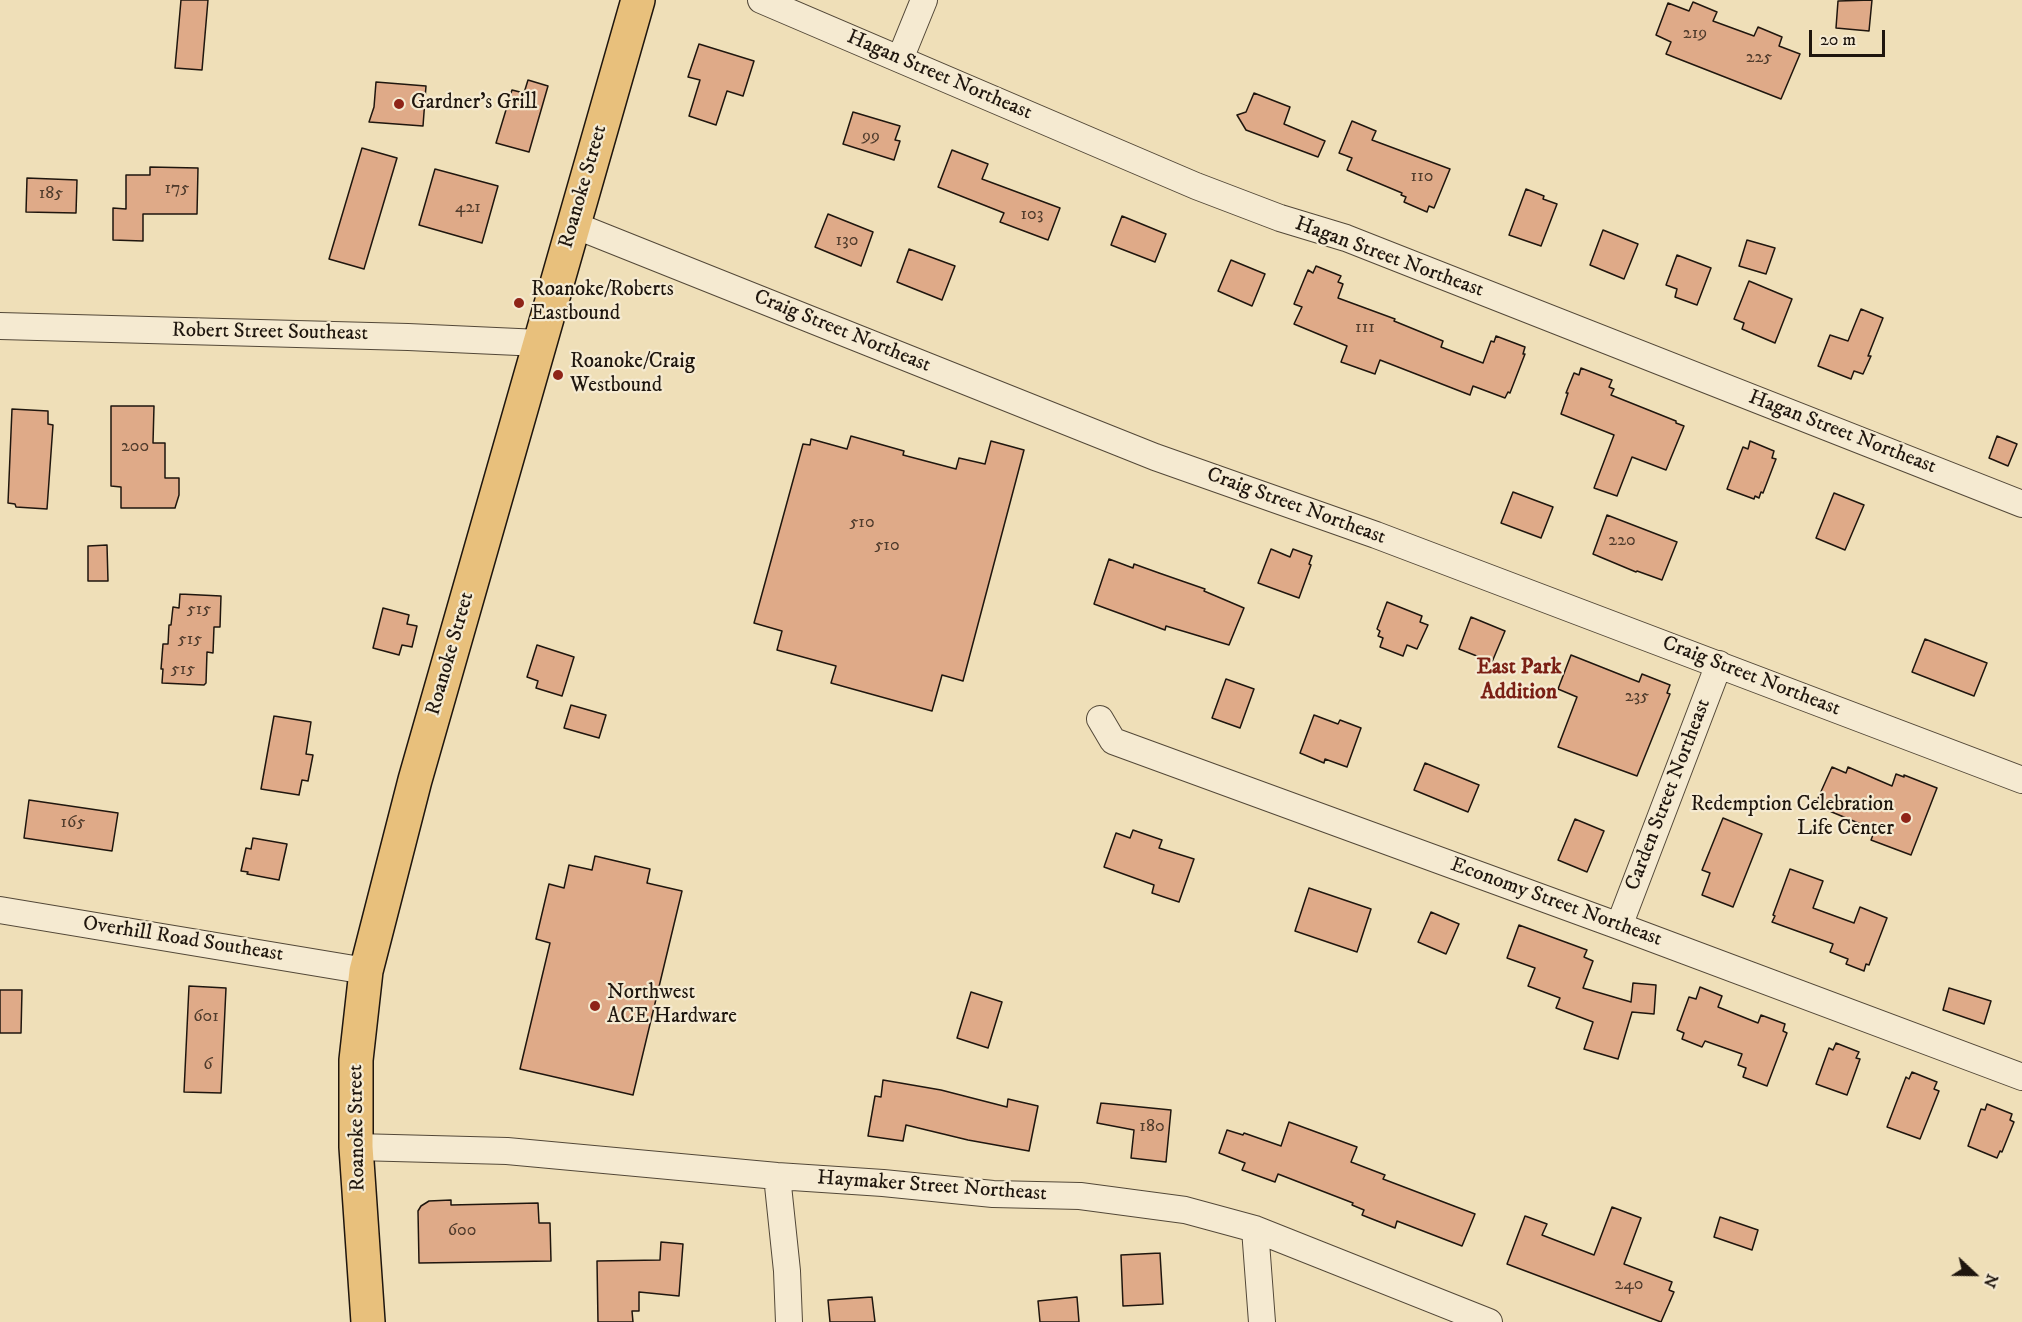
<!DOCTYPE html>
<html>
<head>
<meta charset="utf-8">
<style>
  body { margin:0 }
  #map { position:relative; width:2022px; height:1322px; overflow:hidden; background:#efdfb8; font-family:"IM FELL DW Pica",serif }
  canvas { display:block }
  .north { position:absolute; left:1944px; top:1244px; width:60px; height:60px; -webkit-text-stroke:4px #f5ead1; paint-order:stroke; rotate:112deg; font-size:16px; font-weight:700; line-height:24px; text-align:center; color:#1f160e }
  .north::after { content:''; display:block; margin:auto; width:21px; height:27px; background:#1f160e; clip-path:polygon(50% 0,100% 100%,50% 72%,0 100%) }
  .scale { position:absolute; left:1809px; top:30px; width:76px; height:27px; box-sizing:border-box; border:3px solid #1f160e; border-top:0; padding-left:8px; font-size:18px; line-height:21px; white-space:nowrap; color:#1f160e; -webkit-text-stroke:4px #f5ead1; paint-order:stroke }
</style>
</head>
<body>
<div id="map">
<canvas width="2022" height="1322"></canvas>
<div class="north">N</div>
<div class="scale">20 m</div>
</div>
<script>
const ctx = document.querySelector('canvas').getContext('2d');
ctx.lineJoin = 'round';
function paint(path, color) { ctx.fillStyle = color; ctx.fill(path, 'evenodd'); }
const shape = rows => new Path2D(rows.map(r => 'M' + r).join(''));
function stroke(path, color, width, dash) { ctx.strokeStyle = color; ctx.lineWidth = width; ctx.lineCap = dash ? 'butt' : 'round'; ctx.setLineDash(dash || []); ctx.stroke(path); }
function label(font, color, halo, rows, align = 'center') {
  ctx.font = font + ' "IM FELL DW Pica",serif'; ctx.lineWidth = 4.5; ctx.setLineDash([]); ctx.textBaseline = 'middle'; ctx.strokeStyle = halo; ctx.fillStyle = color; for (const [text, x, y, turn = 0] of rows) {
    ctx.save(); ctx.translate(x, y); ctx.rotate((+turn || 0) * Math.PI / 180); ctx.textAlign = isNaN(turn) ? turn : align; if (halo) ctx.strokeText(text, 0, 0); ctx.fillText(text, 0, 0); ctx.restore();
  }
}
const building = shape([
  [181,0,208,0,202,70,175,68,181,0],
  [1872,0,1869,31,1836,28,1838,1,1872,0],
  [1693,2,1717,12,1713,21,1754,36,1758,27,1782,37,1779,46,1800,54,1781,99,1666,54,1671,42,1656,35,1668,3,1689,11,1693,2],
  [699,44,754,61,743,96,727,91,716,125,689,116,700,80,688,77,699,44],
  [528,80,548,86,529,152,496,143,512,90,524,93,528,80],
  [376,82,426,86,423,126,369,122,374,107,376,82],
  [1254,93,1290,107,1284,124,1325,141,1318,157,1246,130,1237,115,1246,112,1254,93],
  [853,112,900,126,895,140,900,141,894,160,843,144,853,112],
  [1352,121,1376,131,1372,140,1450,169,1434,208,1429,206,1427,212,1404,202,1406,197,1401,195,1402,193,1347,170,1352,158,1339,153,1352,121],
  [362,148,397,158,364,269,329,259,362,148],
  [952,150,988,164,982,179,1060,208,1048,240,1000,222,1004,213,938,187,952,150],
  [150,167,198,168,197,214,143,214,143,241,113,240,113,208,126,209,126,175,150,175,150,167],
  [435,169,498,186,482,243,419,225,435,169],
  [27,178,77,180,76,213,26,212,27,178],
  [1526,189,1544,196,1543,199,1557,204,1541,246,1509,235,1526,189],
  [828,214,873,232,861,266,815,247,828,214],
  [1122,216,1166,234,1155,262,1111,245,1122,216],
  [1603,230,1638,244,1624,279,1590,265,1603,230],
  [1747,240,1775,248,1766,274,1739,266,1747,240],
  [909,249,955,266,942,300,897,282,909,249],
  [1677,255,1711,268,1697,305,1675,297,1677,289,1666,285,1677,255],
  [1231,260,1265,274,1252,306,1218,291,1231,260],
  [1316,266,1341,276,1338,282,1343,284,1338,298,1395,319,1394,321,1443,341,1441,347,1483,363,1491,341,1494,342,1496,336,1525,347,1523,354,1525,354,1510,393,1508,392,1505,398,1473,386,1470,395,1380,360,1375,374,1341,362,1347,346,1294,324,1302,307,1294,304,1308,270,1313,273,1316,266],
  [1749,281,1792,299,1775,343,1742,329,1744,323,1734,319,1749,281],
  [1861,309,1883,318,1868,356,1871,356,1863,374,1854,371,1851,379,1818,366,1830,335,1848,341,1861,309],
  [1581,368,1612,380,1609,387,1614,389,1611,395,1676,421,1676,423,1684,426,1666,470,1632,457,1617,496,1594,488,1614,435,1561,414,1568,393,1566,393,1574,373,1579,375,1581,368],
  [111,406,154,406,153,443,165,443,165,478,179,478,179,495,175,508,121,508,121,487,111,486,111,406],
  [12,409,48,411,48,424,53,425,47,509,16,507,15,504,8,503,12,409],
  [851,436,904,451,903,455,956,469,959,458,985,464,991,441,1024,450,963,681,942,675,932,711,831,683,836,666,777,650,782,631,754,623,803,444,810,445,811,439,847,449,851,436],
  [1997,436,2017,444,2008,466,1989,458,1997,436],
  [1750,441,1774,451,1772,458,1776,459,1763,493,1761,492,1759,498,1755,496,1754,499,1727,489,1743,447,1748,449,1750,441],
  [1513,492,1553,507,1541,538,1501,523,1513,492],
  [1834,493,1864,505,1845,550,1816,538,1834,493],
  [1607,515,1677,542,1662,580,1637,571,1636,572,1593,554,1607,515],
  [107,545,108,581,88,581,88,546,107,545],
  [1271,549,1290,557,1293,549,1312,556,1309,564,1311,565,1299,598,1258,583,1271,549],
  [1109,559,1133,568,1134,564,1159,573,1205,589,1204,591,1244,608,1229,645,1166,626,1165,630,1094,604,1109,559],
  [180,594,221,596,220,627,214,627,213,653,207,652,206,683,204,685,162,683,163,669,161,669,163,644,168,644,169,625,171,625,173,607,179,608,180,594],
  [1387,602,1422,616,1420,622,1428,625,1417,649,1407,645,1403,656,1380,647,1383,638,1378,636,1380,631,1377,629,1387,602],
  [383,608,409,615,407,624,417,626,412,647,402,645,399,655,373,648,383,608],
  [1471,617,1505,631,1492,662,1459,649,1471,617],
  [1925,639,1987,663,1974,696,1912,672,1925,639],
  [537,645,574,657,562,696,536,688,538,681,527,677,537,645],
  [1571,655,1639,682,1642,674,1670,685,1667,693,1670,694,1637,776,1558,747,1577,697,1558,689,1571,655],
  [1226,679,1254,689,1240,728,1212,718,1226,679],
  [571,705,606,715,599,738,564,728,571,705],
  [1314,715,1338,724,1340,720,1361,728,1347,767,1325,759,1324,763,1300,753,1314,715],
  [274,716,311,722,306,754,313,755,308,781,302,780,299,795,261,789,274,716],
  [1425,763,1479,785,1468,812,1414,790,1425,763],
  [1832,767,1846,773,1848,767,1892,786,1896,774,1904,777,1904,775,1937,788,1911,855,1871,840,1875,830,1815,805,1832,767],
  [29,800,118,813,112,851,24,838,29,800],
  [1723,818,1762,834,1733,907,1702,895,1710,873,1702,870,1723,818],
  [1575,819,1604,831,1587,872,1558,860,1575,819],
  [1133,830,1162,840,1159,848,1194,859,1179,902,1152,893,1154,885,1104,867,1116,833,1130,838,1133,830],
  [253,838,287,844,279,880,247,874,248,872,241,871,246,848,251,849,253,838],
  [595,856,650,869,647,883,682,891,633,1095,520,1069,550,943,536,939,549,884,564,888,569,865,592,870,595,856],
  [1790,869,1823,881,1813,908,1854,923,1860,907,1887,918,1869,965,1866,964,1864,971,1846,964,1848,959,1830,952,1833,944,1772,922,1775,916,1773,915,1790,869],
  [1309,888,1371,909,1357,952,1295,931,1309,888],
  [1431,912,1459,924,1446,954,1418,942,1431,912],
  [1519,925,1587,950,1584,957,1593,961,1583,988,1631,1002,1633,983,1656,985,1654,1014,1632,1012,1618,1059,1584,1049,1593,1022,1556,1008,1560,998,1528,986,1535,968,1507,958,1519,925],
  [189,986,226,988,221,1093,184,1092,189,986],
  [1700,987,1722,996,1718,1007,1758,1023,1761,1015,1785,1024,1783,1031,1787,1033,1767,1086,1743,1077,1746,1068,1738,1065,1742,1054,1705,1041,1702,1047,1682,1039,1684,1033,1677,1030,1689,997,1696,999,1700,987],
  [1949,988,1991,1001,1984,1024,1943,1010,1949,988],
  [0,990,22,990,21,1033,0,1033,0,990],
  [971,992,1002,1002,988,1048,957,1038,971,992],
  [1836,1043,1859,1052,1856,1058,1860,1059,1847,1095,1816,1084,1829,1048,1833,1050,1836,1043],
  [1912,1072,1937,1082,1934,1089,1939,1091,1920,1139,1887,1127,1906,1077,1909,1079,1912,1072],
  [883,1080,941,1090,1007,1107,1008,1099,1038,1106,1029,1151,968,1140,906,1125,903,1141,868,1136,875,1096,881,1097,883,1080],
  [1101,1103,1171,1110,1166,1162,1131,1158,1134,1130,1097,1123,1101,1103],
  [1987,1104,2012,1114,2010,1120,2014,1122,2002,1152,2000,1151,1997,1158,1968,1146,1981,1109,1985,1110,1987,1104],
  [1289,1122,1357,1147,1351,1162,1385,1175,1383,1179,1475,1214,1462,1246,1397,1221,1395,1228,1362,1215,1364,1210,1352,1205,1353,1203,1278,1174,1275,1182,1242,1170,1245,1163,1219,1153,1227,1130,1243,1135,1244,1133,1281,1146,1289,1122],
  [451,1200,451,1205,538,1203,539,1223,550,1223,551,1261,419,1263,418,1211,421,1206,429,1201,451,1200],
  [1612,1207,1641,1218,1624,1264,1672,1282,1669,1290,1674,1292,1661,1322,1507,1264,1525,1216,1547,1224,1542,1235,1594,1255,1612,1207],
  [1720,1217,1758,1230,1752,1250,1714,1237,1720,1217],
  [661,1242,683,1244,679,1296,639,1292,639,1311,632,1311,633,1322,598,1322,597,1261,660,1260,661,1242],
  [1160,1253,1163,1304,1123,1306,1121,1255,1160,1253],
  [872,1297,875,1322,830,1322,828,1300,872,1297],
  [1077,1297,1079,1322,1040,1322,1038,1301,1077,1297]
]);
paint(building, '#dfaa88');
stroke(building, '#1f160e', 1.5);
const minor = shape([
  [761,0,1196,186,1280,218,1346,238,2022,504],
  [900,59,924,0],
  [574,225,1155,457,1376,535,2022,780],
  [0,326,408,337,540,343],
  [1100,719,1113,741,1619,926,2022,1077],
  [0,910,366,971],
  [1619,926,1719,664],
  [356,1147,507,1151,777,1176,883,1183,993,1194,1080,1196,1185,1210,1255,1229,1489,1322],
  [777,1176,787,1271,789,1322],
  [1255,1229,1262,1322]
]);
const major = shape([
  [368,1322,356,1147,356,1060,366,971,415,780,638,0]
]);
stroke(minor, '#534838', 28);
stroke(major, '#1f160e', 36);
stroke(minor, '#f5ead1', 26);
stroke(major, '#e8c07c', 33);
for (const [x, y, r, color] of [
  [399,104,6,"#8f2418"],
  [519,303,6,"#8f2418"],
  [558,375,6,"#8f2418"],
  [1906,818,6,"#8f2418"],
  [595,1006,6,"#8f2418"]
]) { const dot = new Path2D(); dot.arc(x, y, r, 0, 2 * Math.PI); ctx.fillStyle = color; ctx.fill(dot); stroke(dot, '#f5ead1', 2); }
label('18px', '#4f3b2c', null, [
  ["219",1695,34],
  ["225",1759,58],
  ["99",871,137],
  ["110",1422,177],
  ["175",177,189],
  ["185",51,194],
  ["421",468,208],
  ["103",1032,215],
  ["130",847,241],
  ["111",1365,328],
  ["200",135,447],
  ["510",862,523],
  ["220",1622,541],
  ["510",887,546],
  ["515",199,610],
  ["515",190,640],
  ["515",183,670],
  ["235",1637,697],
  ["165",73,823],
  ["601",206,1017],
  ["6",208,1065],
  ["180",1152,1127],
  ["600",462,1231],
  ["240",1629,1285]
]);
label('21px', '#1f160e', '#f5ead1', [
  ["Hagan Street Northeast",939,76,23],
  ["Roanoke Street",584,187,-74],
  ["Hagan Street Northeast",1389,258,20],
  ["Craig Street Northeast",842,332,22],
  ["Robert Street Southeast",270,333,1],
  ["Hagan Street Northeast",1842,433,21],
  ["Craig Street Northeast",1296,507,20],
  ["Roanoke Street",451,654,-74],
  ["Craig Street Northeast",1751,677,21],
  ["Carden Street Northeast",1669,795,-69],
  ["Economy Street Northeast",1556,903,20],
  ["Overhill Road Southeast",183,940,9],
  ["Roanoke Street",358,1128,-91],
  ["Haymaker Street Northeast",932,1187,4]
]);
label('21px', '#1f160e', '#f5ead1', [
  ["Gardner’s Grill",411,104],
  ["Roanoke/Roberts",531,291],
  ["Eastbound",531,315],
  ["Roanoke/Craig",570,363],
  ["Westbound",570,387],
  ["Redemption Celebration",1894,806,"right"],
  ["Life Center",1894,830,"right"],
  ["Northwest",607,994],
  ["ACE Hardware",607,1018]
], 'left');
label('bold 22px', '#7a1f14', '#f5ead1', [
  ["East Park",1519,668],
  ["Addition",1519,693]
]);
</script>
</body>
</html>
